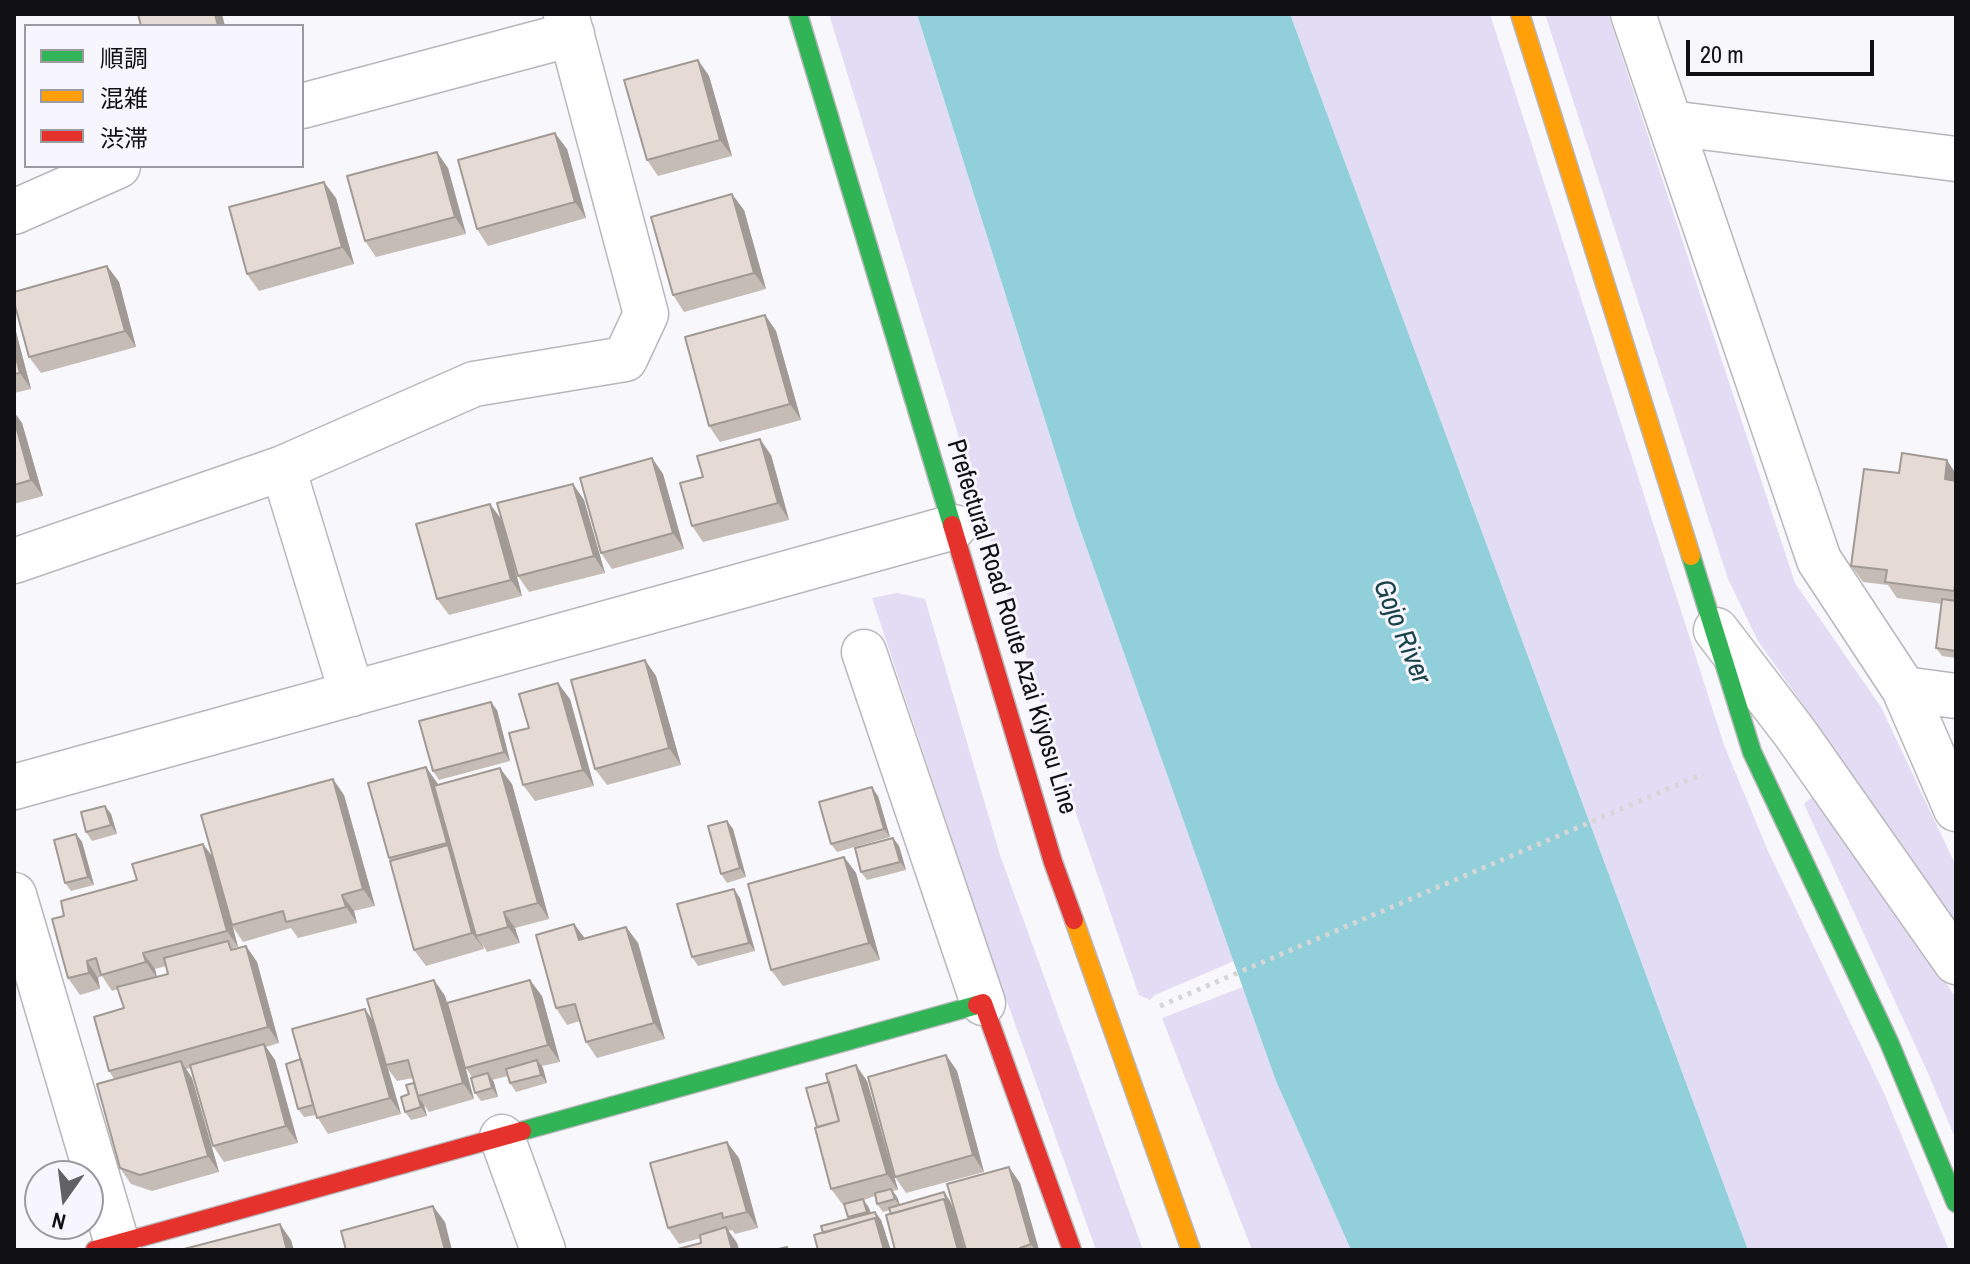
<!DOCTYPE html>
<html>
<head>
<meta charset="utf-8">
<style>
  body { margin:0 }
  #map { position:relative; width:1970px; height:1264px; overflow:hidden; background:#f8f8fc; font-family:"Archivo Narrow","Noto Sans JP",sans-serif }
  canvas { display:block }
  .frame { position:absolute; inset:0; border:16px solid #111013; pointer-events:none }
  .legend { position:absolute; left:24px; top:24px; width:280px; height:144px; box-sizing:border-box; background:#f7f6fe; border:2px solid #9b9aa0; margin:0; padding:10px 14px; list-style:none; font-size:24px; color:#111013 }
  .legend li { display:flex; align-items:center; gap:16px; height:40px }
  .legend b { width:40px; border:2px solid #9b9aa0 }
  .north { position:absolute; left:24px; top:1160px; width:80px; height:80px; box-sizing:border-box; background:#f7f6fe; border:2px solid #9b9aa0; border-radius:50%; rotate:194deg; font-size:22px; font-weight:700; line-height:32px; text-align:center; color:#111013 }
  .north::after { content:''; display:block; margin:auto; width:28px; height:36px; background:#626165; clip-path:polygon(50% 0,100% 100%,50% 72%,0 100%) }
  .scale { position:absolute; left:1686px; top:40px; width:188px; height:36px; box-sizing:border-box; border:4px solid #111013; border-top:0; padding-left:10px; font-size:24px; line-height:28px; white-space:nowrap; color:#111013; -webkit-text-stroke:6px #f7f6fe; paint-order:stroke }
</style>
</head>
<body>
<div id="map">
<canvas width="1970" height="1264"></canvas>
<div class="frame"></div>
<ul class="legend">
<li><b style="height:10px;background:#30b455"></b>順調</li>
<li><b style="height:10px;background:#ff9f0a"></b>混雑</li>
<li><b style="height:10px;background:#e5322d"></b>渋滞</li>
</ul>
<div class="north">N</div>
<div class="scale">20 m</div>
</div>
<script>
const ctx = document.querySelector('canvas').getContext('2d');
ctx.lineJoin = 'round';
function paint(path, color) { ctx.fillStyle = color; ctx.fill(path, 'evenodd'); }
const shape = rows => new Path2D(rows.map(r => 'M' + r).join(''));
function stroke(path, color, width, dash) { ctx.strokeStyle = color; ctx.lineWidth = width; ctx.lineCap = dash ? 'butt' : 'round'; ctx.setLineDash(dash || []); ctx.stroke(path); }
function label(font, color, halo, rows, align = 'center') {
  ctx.font = font + ' "Archivo Narrow",sans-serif'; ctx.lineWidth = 6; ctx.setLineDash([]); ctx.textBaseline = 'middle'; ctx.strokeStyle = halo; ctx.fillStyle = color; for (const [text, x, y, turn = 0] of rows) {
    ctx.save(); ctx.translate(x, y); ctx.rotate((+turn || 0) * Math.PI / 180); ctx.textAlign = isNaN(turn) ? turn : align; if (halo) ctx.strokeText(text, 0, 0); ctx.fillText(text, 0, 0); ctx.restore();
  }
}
paint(shape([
  [829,14,917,14,1075,515,1234,961,1155,995,1150,1000,1139,995,1062,773],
  [1290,14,1490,14,1724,745,1768,851,1884,1093,1949,1250,1748,1250],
  [1545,14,1608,14,1795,583,1881,707,1956,866,1956,922,1758,641,1728,579],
  [897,593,925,599,1000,855,1143,1250,1096,1250,989,951,872,598],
  [1811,798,1823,800,1956,998,1956,1140,1928,1073,1804,804],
  [1243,987,1276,1081,1351,1250,1252,1250,1162,1018]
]), '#e2dcf4');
paint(shape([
  [917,14,1290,14,1748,1250,1351,1250,1276,1081,1075,515]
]), '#91cfda');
const street = shape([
  [1633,14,1670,123,1956,159],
  [302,106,572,34],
  [1670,123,1819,560,1904,689,1956,809],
  [14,212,118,166],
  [283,468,352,694],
  [14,561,283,468,474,384,625,359,646,314,566,14],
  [1716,630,1795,733,1956,962],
  [864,652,983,1003],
  [1904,689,1956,696],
  [14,787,954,527],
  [14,895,119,1250],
  [502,1137,543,1250]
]);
const fast = shape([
  [798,14,952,525],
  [1691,556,1752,752,1889,1042,1956,1203],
  [522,1131,977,1005]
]);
const slow = shape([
  [1520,14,1691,556],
  [1074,920,1191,1250]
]);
const jam = shape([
  [952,525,1053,862,1074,920],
  [977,1005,983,1003,1072,1250],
  [95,1250,522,1131]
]);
stroke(street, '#b8b7bb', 47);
stroke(fast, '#b8b7bb', 21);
stroke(slow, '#b8b7bb', 21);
stroke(jam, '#b8b7bb', 21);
stroke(shape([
  [1160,1006,1703,774]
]), '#d6d6d7', 5, [4, 6]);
stroke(street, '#fefeff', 44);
stroke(fast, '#30b455', 18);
stroke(slow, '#ff9f0a', 18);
stroke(jam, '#e5322d', 18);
paint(shape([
  [698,60,709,76,732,156,658,176,647,160],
  [567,149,586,218,488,246,477,229],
  [448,168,466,234,376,257,365,241],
  [336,198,354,264,259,291,247,274],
  [744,210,766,289,684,312,673,295],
  [107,266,119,282,136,347,41,373,29,357],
  [765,315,776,331,801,420,720,442,709,426],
  [14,324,31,389,14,393],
  [14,412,22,423,43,496,14,504],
  [771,455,789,520,703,542,692,526,703,477],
  [652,458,663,474,684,549,612,569,601,553],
  [1899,473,1956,474,1956,658,1942,656,1936,648,1942,604,1897,598,1888,585,1863,582,1851,566],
  [573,484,584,500,605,573,529,592,518,576],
  [502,520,522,596,449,615,437,599],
  [645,660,656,676,681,765,607,785,595,769],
  [570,699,594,786,535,801,523,785],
  [497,710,510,761,439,780,433,771],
  [512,784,549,919,515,928,520,943,487,952,483,945,484,949,426,966,414,950,389,858,438,785],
  [344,795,375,906,354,911,357,923,298,938,291,928,243,942,233,927,238,947,233,948,234,949,246,946,257,962,279,1043,266,1047,275,1060,298,1143,224,1162,213,1146,191,1068,186,1069,192,1078,219,1172,152,1191,131,1184,120,1168,114,1079,109,1071,124,1008,118,989,112,991,102,976,98,978,100,989,80,995,68,978,64,916,137,880,203,844,213,858],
  [166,966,168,974,157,977,155,969],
  [878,796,890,837,837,852,831,844],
  [105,806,111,814,117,834,92,841,86,832],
  [727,821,733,829,746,877,727,883,721,874],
  [76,834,82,842,94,885,71,891,65,883],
  [893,838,899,846,906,870,867,880,861,872],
  [844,857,856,873,880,960,783,986,771,970],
  [740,898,755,951,698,966,692,957],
  [574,924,585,939,626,927,638,943,665,1039,597,1058,586,1042,580,1021,567,1025,556,1008],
  [434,980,445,996,447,1003,542,996,560,1062,542,1066,547,1083,516,1092,510,1083,508,1076,492,1080,498,1097,481,1101,475,1093,472,1077,466,1068,474,1099,429,1112,424,1105,427,1116,411,1120,405,1112,409,1094,414,1083,413,1078,397,1081,388,1069,401,1114,328,1134,316,1115,304,1117,298,1109,301,1059,365,1009,373,1020],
  [946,1055,957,1071,984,1172,906,1193,895,1177],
  [867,1081,898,1190,893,1191,897,1197,900,1205,944,1192,950,1201,956,1215,891,1214,890,1210,883,1212,877,1204,875,1196,864,1200,869,1208,871,1213,875,1212,881,1220,886,1234,823,1233,849,1219,844,1205,843,1205,831,1189,817,1127],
  [739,1158,758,1228,735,1234,732,1230,728,1231,737,1243,739,1250,674,1250,701,1243,701,1238,679,1244,668,1228],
  [1020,1183,1039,1250,966,1250]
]), '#c6bcb6');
paint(shape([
  [215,14,222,14,225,26,218,26],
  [698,60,709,76,732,156,720,140],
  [555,133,567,149,586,218,575,202],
  [437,152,448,168,466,234,455,217],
  [324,182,336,198,354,264,342,247],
  [732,194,744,210,766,289,754,273],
  [107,266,119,282,136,347,125,331],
  [765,315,776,331,801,420,790,404],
  [14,324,31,389,20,373,14,350],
  [14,412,22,423,43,496,31,480,14,419],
  [760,439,771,455,789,520,778,503],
  [652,458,663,474,684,549,673,533],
  [1947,460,1956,474,1956,495,1945,479],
  [573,484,584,500,605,573,594,556],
  [490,504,502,520,522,596,511,580],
  [645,660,656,676,681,765,669,748],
  [558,683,570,699,594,786,583,770],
  [491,702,497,710,510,761,504,752],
  [426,767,438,784,459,859,447,843],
  [500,768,512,784,549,919,538,903],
  [333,779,344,795,375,906,363,889],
  [872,787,878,796,890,837,884,829],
  [105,806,111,814,117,834,111,825],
  [727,821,733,829,746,877,740,868],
  [76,834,82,842,94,885,88,877],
  [893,838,899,846,906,870,900,862],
  [203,844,215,860,238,947,227,931],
  [448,845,459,861,476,936,484,949,472,933],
  [844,857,856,873,880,960,869,943],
  [734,889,740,898,755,951,749,943],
  [342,895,354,911,357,923,346,907],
  [504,912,515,928,520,943,508,927],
  [574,924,586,940,579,940],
  [626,927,638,943,665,1039,654,1023],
  [246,946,257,962,279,1043,268,1027],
  [143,953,155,969,157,978,146,962],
  [87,961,98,978,100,989,89,973],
  [434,980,445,996,474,1099,463,1083],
  [530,980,542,996,560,1062,548,1045],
  [365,1009,376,1026,386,1065,388,1069,401,1114,390,1098],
  [264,1044,275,1060,298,1143,286,1126],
  [946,1055,957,1071,984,1172,973,1155],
  [537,1060,543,1068,547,1083,541,1075],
  [181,1061,192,1078,219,1172,208,1156],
  [856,1065,867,1081,898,1190,887,1174],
  [488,1073,494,1082,498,1097,492,1088],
  [418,1097,424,1105,427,1116,421,1107],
  [727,1142,739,1158,758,1228,747,1212],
  [1009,1167,1020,1183,1039,1250,1035,1250,1031,1244],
  [891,1189,897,1197,901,1208,895,1199],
  [944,1192,950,1201,956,1215,965,1250,958,1250,944,1199],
  [863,1199,869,1208,873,1220,867,1212],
  [433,1206,445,1222,452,1250,445,1250],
  [875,1212,881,1220,891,1250,884,1250,875,1218],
  [280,1224,291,1240,294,1250,287,1250],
  [726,1227,737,1243,739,1250,732,1250]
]), '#a19994');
const building = shape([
  [138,14,215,14,218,26,141,26,138,14],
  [698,60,720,140,647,160,624,80,698,60],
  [555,133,575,202,477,229,458,160,555,133],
  [437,152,455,217,365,241,347,176,437,152],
  [324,182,342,247,247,274,229,207,324,182],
  [732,194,754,273,673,295,651,217,732,194],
  [107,266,125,331,29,357,14,302,14,292,107,266],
  [765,315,790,404,709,426,685,337,765,315],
  [14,350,20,373,14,374,14,350],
  [14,419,31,480,14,485,14,419],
  [760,439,778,503,692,526,680,483,703,477,697,456,760,439],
  [1902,453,1947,460,1945,479,1956,481,1956,580,1954,591,1885,582,1887,570,1851,566,1864,469,1899,473,1902,453],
  [652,458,673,533,601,553,580,478,652,458],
  [573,484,594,556,518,576,497,503,573,484],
  [490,504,511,580,437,599,416,524,490,504],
  [1942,599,1956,601,1956,651,1936,648,1942,599],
  [645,660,669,748,595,769,571,680,645,660],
  [558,683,583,770,523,785,509,733,529,728,519,694,558,683],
  [491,702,504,752,433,771,419,721,491,702],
  [426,767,447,843,389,858,368,783,426,767],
  [500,768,538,903,504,912,508,927,476,936,434,786,500,768],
  [333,779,363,889,342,895,346,907,286,922,283,911,232,925,201,815,333,779],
  [872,787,884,829,831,844,819,802,872,787],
  [105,806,111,825,86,832,81,812,105,806],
  [727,821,740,868,721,874,708,826,727,821],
  [76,834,88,877,65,883,54,840,76,834],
  [893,838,900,862,861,872,855,848,893,838],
  [203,844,227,931,143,953,146,962,101,975,96,958,87,961,89,973,68,978,52,919,64,916,61,901,137,880,132,864,203,844],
  [448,845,472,933,414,950,390,861,448,845],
  [844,857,869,943,771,970,748,884,844,857],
  [734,889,749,943,692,957,677,904,734,889],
  [574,924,579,940,626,927,654,1023,586,1042,575,1004,556,1008,536,935,574,924],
  [228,941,231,950,246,946,268,1027,109,1071,94,1017,124,1008,117,987,168,974,164,958,228,941],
  [434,980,463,1083,418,1096,408,1060,386,1065,367,999,434,980],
  [530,980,548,1045,465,1068,447,1003,530,980],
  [365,1009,390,1098,317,1118,292,1029,365,1009],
  [264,1044,286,1126,213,1146,190,1065,264,1044],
  [946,1055,973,1155,895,1177,868,1077,946,1055],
  [301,1059,313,1105,298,1109,286,1064,301,1059],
  [537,1060,541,1075,510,1083,506,1069,537,1060],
  [181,1061,208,1156,140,1175,120,1168,97,1084,181,1061],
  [856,1065,887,1174,831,1189,815,1128,839,1121,826,1074,856,1065],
  [488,1073,492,1088,475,1093,471,1078,488,1073],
  [829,1082,839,1121,817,1127,806,1088,829,1082],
  [414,1083,421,1107,405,1112,401,1097,409,1094,406,1085,414,1083],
  [727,1142,747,1212,723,1218,722,1213,668,1228,650,1163,727,1142],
  [1009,1167,1031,1244,1020,1248,1020,1250,966,1250,947,1184,1009,1167],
  [891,1189,895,1199,877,1204,875,1193,891,1189],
  [944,1192,948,1204,944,1199,891,1214,889,1208,944,1192],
  [863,1199,867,1212,848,1217,844,1204,863,1199],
  [944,1199,958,1250,895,1250,886,1215,944,1199],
  [433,1206,445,1250,346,1250,341,1231,433,1206],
  [875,1212,879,1223,875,1218,823,1233,821,1226,875,1212],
  [875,1218,884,1250,818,1250,814,1235,875,1218],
  [280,1224,287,1250,184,1250,184,1249,280,1224],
  [726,1227,732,1250,674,1250,701,1243,700,1235,726,1227],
  [787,1247,788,1250,774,1250,787,1247]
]);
paint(building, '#e6dbd4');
stroke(building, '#a19994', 2);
label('26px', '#111013', '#f7f6fe', [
  ["Prefectural Road Route Azai Kiyosu Line",1011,627,73]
]);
label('italic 28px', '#194349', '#f7f6fe', [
  ["Gojo River",1401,632,68]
]);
</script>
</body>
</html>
